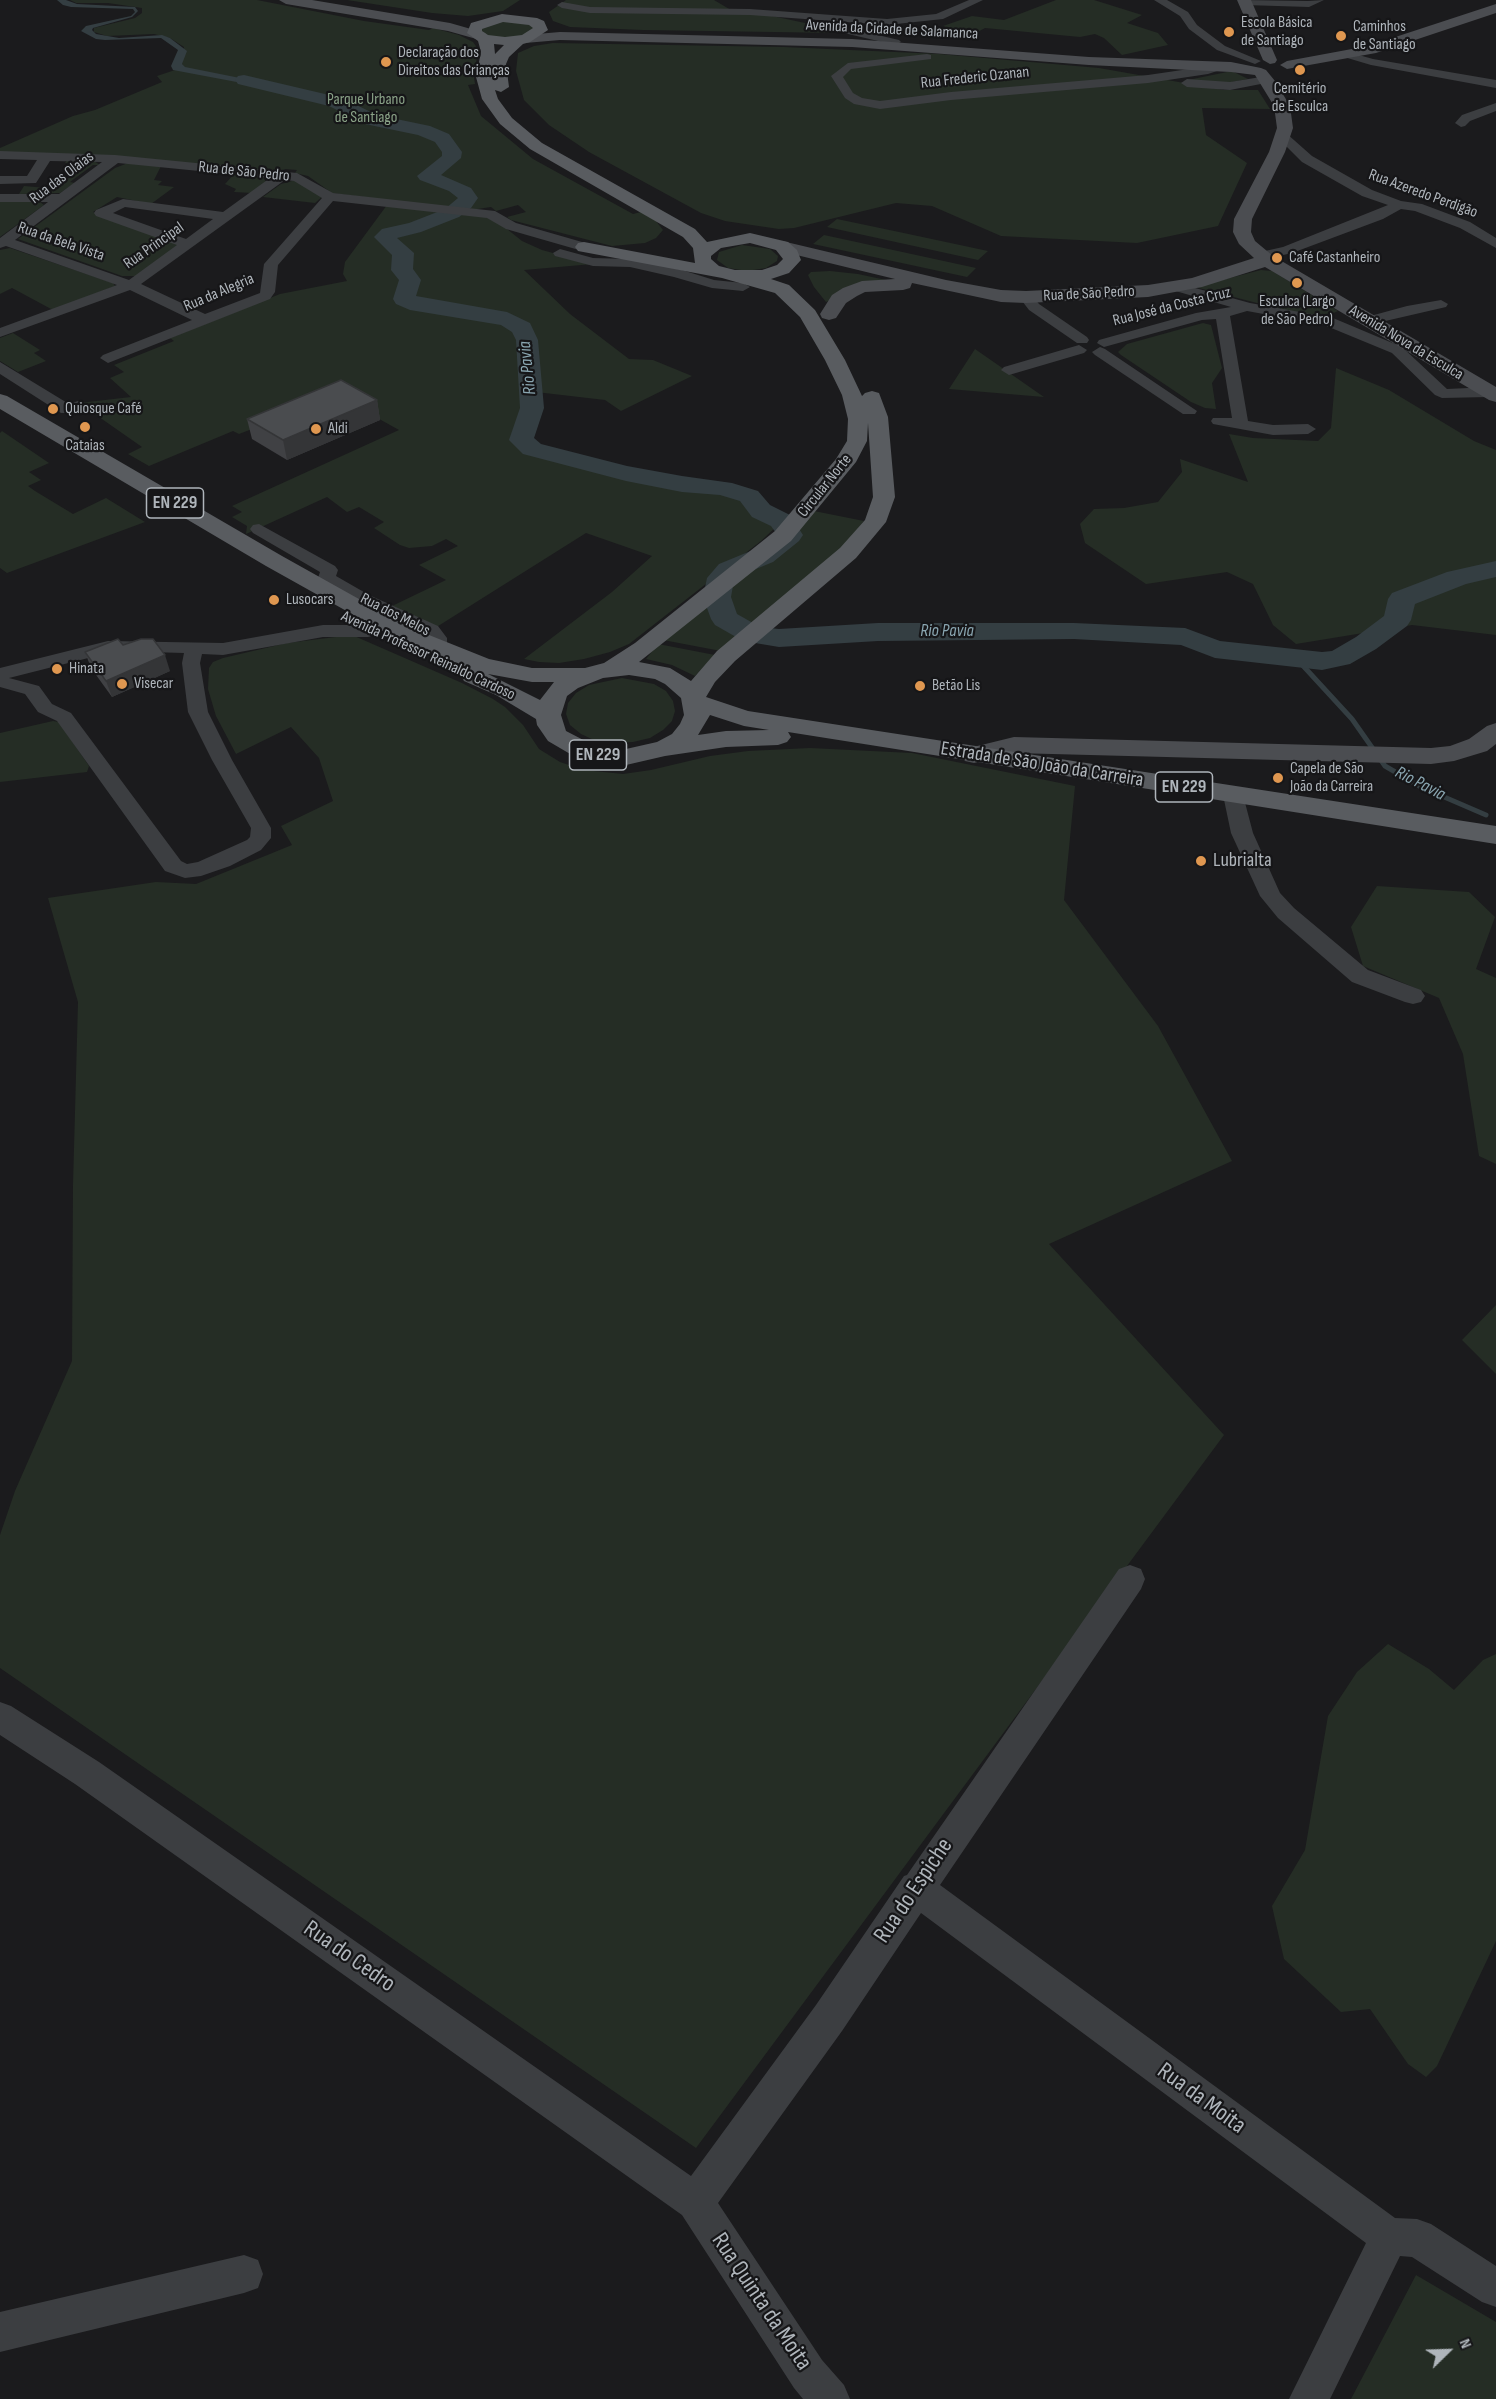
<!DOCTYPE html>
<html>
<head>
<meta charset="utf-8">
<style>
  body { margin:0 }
  #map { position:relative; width:1496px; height:2399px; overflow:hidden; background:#1b1b1d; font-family:"Sofia Sans Condensed",sans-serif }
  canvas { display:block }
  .north { position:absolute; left:1418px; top:2321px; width:60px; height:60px; -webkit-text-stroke:4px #161618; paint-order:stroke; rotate:67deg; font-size:16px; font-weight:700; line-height:24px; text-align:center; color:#afb5bb }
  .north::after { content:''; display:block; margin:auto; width:21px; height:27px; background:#afb5bb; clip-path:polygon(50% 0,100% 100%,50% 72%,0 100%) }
</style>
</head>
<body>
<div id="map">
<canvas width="1496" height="2399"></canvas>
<div class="north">N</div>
</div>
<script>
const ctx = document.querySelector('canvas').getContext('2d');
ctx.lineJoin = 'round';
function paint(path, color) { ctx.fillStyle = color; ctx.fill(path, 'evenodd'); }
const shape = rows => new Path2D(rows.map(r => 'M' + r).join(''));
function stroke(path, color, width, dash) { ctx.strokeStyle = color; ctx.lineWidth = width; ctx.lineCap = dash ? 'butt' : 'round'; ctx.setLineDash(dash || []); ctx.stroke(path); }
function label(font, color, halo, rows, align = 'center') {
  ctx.font = font + ' "Sofia Sans Condensed",sans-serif'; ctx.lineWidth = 4.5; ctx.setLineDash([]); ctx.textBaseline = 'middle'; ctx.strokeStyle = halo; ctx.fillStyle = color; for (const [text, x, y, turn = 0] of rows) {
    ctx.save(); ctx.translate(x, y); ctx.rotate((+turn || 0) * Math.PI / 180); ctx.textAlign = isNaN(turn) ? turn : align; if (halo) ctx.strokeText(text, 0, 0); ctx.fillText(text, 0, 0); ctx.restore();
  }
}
paint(shape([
  [70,0,257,0,364,21,429,30,433,28,459,35,473,42,478,49,474,77,475,84,468,85,481,116,533,159,633,214,641,212,656,221,663,230,656,238,645,243,612,246,511,220,507,217,526,212,518,205,496,211,491,207,471,210,469,192,432,174,449,164,438,166,424,176,459,192,463,197,461,202,450,208,332,193,308,176,295,173,297,170,285,169,281,172,0,154,0,148,73,116,95,110,162,82,157,76,184,67,182,64,184,47,170,38,154,34,107,36,94,32,94,28,135,18,142,13,142,8,108,3,76,3],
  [347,0,520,0,503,11,468,16,432,13],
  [566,0,714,0,736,13,763,14,833,29,838,33,643,30,570,27,553,21,549,12],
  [1056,0,1094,0,1142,15,1127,23,1158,33,1168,45,1122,55,1104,38,1095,34,1080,37,985,28,972,35,943,26,972,16,1004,20],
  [517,21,536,27,522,38,489,37,481,31,482,28,497,22],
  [553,43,784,47,939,54,1099,68,1224,90,1258,90,1270,109,1202,108,1206,135,1247,163,1218,226,1137,243,1001,236,932,206,896,203,794,228,779,229,725,221,701,213,589,152,549,125,524,100,516,71,518,53,534,46],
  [1232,71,1248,79,1216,85,1183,81],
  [68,159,94,161,100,165,93,165,70,182,75,183,60,193,19,194,24,186,58,189,82,164,65,163],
  [128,163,161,166,154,180,162,181,158,185,174,187,151,204,117,197,93,212,181,244,136,276,122,276,18,239,115,168],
  [235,173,262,176,267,183,252,193,234,192,236,189,225,184],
  [292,181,300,181,323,196,315,203,263,197,281,184],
  [0,201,40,202,44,205,0,237],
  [387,205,482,215,502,225,522,241,542,250,593,264,524,270,570,314,629,359,653,360,692,376,621,411,605,400,536,392,518,436,518,442,537,453,623,475,725,491,745,498,756,512,779,524,761,541,629,644,610,652,584,659,559,663,539,662,524,659,612,592,652,556,586,533,435,628,390,607,446,580,419,565,458,546,446,539,432,546,409,548,400,545,374,528,384,522,359,507,347,512,327,497,246,534,247,526,232,517,242,512,232,506,399,430,338,396,239,434,233,431,149,466,128,454,142,447,79,403,131,397,110,378,124,372,114,365,174,341,170,338,280,294,347,281,343,274,345,262],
  [837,219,899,232,988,251,978,260,827,227],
  [824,235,861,243,976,268,967,277,813,244],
  [742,245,770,249,778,256,777,261,766,268,747,271,728,268,717,260,719,252],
  [10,248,113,283,115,286,53,310,12,288,0,294,0,250],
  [1261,270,1272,271,1338,311,1325,317,1288,311,1195,287],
  [830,271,858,274,886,280,826,302,814,287,808,275,811,272],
  [1203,323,1211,325,1222,368,1212,383,1216,409,1205,408,1191,402,1121,355,1118,352,1127,344],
  [13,333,40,350,34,353,46,361,18,372,0,361,0,338],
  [975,349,1044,397,949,389],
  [1336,368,1389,390,1474,441,1496,450,1496,635,1412,625,1296,644,1273,625,1253,584,1227,572,1146,584,1085,543,1080,524,1094,509,1124,508,1158,502,1182,472,1180,459,1248,482,1229,434,1253,438,1318,441,1331,428],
  [2,431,49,463,29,472,41,480,28,486,35,491,73,514,106,498,145,522,7,573,0,568,0,433],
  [814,511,864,521,837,554,721,651,663,640],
  [352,635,462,683,493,699,505,707,523,725,539,749,560,762,584,770,623,774,651,770,710,756,748,751,810,748,912,753,1075,786,1064,900,1158,1026,1232,1161,1049,1244,1224,1435,696,2148,0,1668,0,1535,15,1491,72,1361,73,1185,78,1002,48,898,156,882,196,884,292,845,281,826,333,801,319,758,291,727,236,754,216,716,208,689,209,668,213,662,223,658,287,643],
  [658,644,715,655,695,676,672,665,646,659],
  [622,678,654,684,666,691,673,701,675,711,672,721,663,730,650,738,633,742,614,743,596,741,581,734,570,725,566,714,568,703,576,693,589,685],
  [53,721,59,722,89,766,87,772,0,782,0,733],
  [1377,886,1469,892,1495,917,1476,969,1496,978,1496,1164,1479,1156,1463,1054,1439,998,1363,966,1351,927],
  [1496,1305,1496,1374,1462,1340],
  [1388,1644,1429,1669,1454,1690,1483,1660,1496,1654,1496,1941,1437,2066,1426,2077,1408,2064,1370,2009,1341,2012,1284,1959,1272,1906,1305,1850,1328,1716,1357,1672],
  [1416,2275,1496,2322,1496,2399,1351,2399]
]), '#252d25');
paint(shape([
  [57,0,66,0,77,4,135,7,138,11,132,17,93,28,92,30,96,34,119,38,162,35,170,38,187,51,182,64,185,67,270,84,295,93,173,70,171,66,178,50,161,38,105,40,96,39,81,31,86,26,131,16,135,12,133,9,71,7,63,5]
]), '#343e42');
stroke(shape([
  [1295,657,1352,719,1385,766,1421,787,1486,815]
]), '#343e42', 5);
paint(shape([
  [244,75,342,98,377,115,430,126,449,134,462,152,461,158,441,175,471,188,478,198,471,208,459,217,421,232,397,238,414,253,413,269,421,280,416,296,507,312,530,323,538,340,544,408,534,438,541,444,627,466,682,476,732,483,758,491,770,505,790,515,803,535,799,541,773,562,739,576,734,580,731,597,737,614,760,627,779,629,878,623,1074,623,1185,628,1220,641,1322,652,1332,651,1356,637,1384,616,1388,599,1392,593,1447,572,1496,561,1496,577,1466,584,1415,604,1411,620,1407,626,1376,649,1350,664,1322,670,1215,658,1181,645,1074,639,878,641,779,647,743,641,715,625,711,619,703,597,707,578,719,564,753,550,776,533,771,526,752,517,740,501,720,495,682,492,626,481,523,454,509,440,520,408,516,340,512,332,501,325,410,310,396,304,393,299,399,280,391,270,392,255,374,237,382,229,409,223,445,209,458,198,449,191,420,180,417,176,442,156,442,152,435,142,418,135,365,124,329,106,238,84,235,80,238,76,244,75]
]), '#343e42');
paint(shape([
  [969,0,983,0,943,19,887,25,750,15,590,13,562,8,557,5,562,2,590,7,750,9,887,19,936,14,969,0],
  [1154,0,1167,0,1188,12,1197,25,1225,46,1261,61,1255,64,1217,50,1189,29,1180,16,1154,0],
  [1241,0,1308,1,1324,0,1309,7,1245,5,1241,4,1241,0],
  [848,28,899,40,901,42,895,45,844,33,842,31,848,28],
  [1348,52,1373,59,1496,80,1496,88,1371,65,1344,57,1344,53,1348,52],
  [927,54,931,55,931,59,851,69,843,77,853,93,862,98,880,101,951,92,1148,75,1223,64,1229,67,1208,74,1148,83,951,100,880,109,854,104,845,98,831,76,848,63,927,54],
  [1267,76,1273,80,1271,82,1230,90,1187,87,1181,83,1187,79,1230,82,1267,76],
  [1496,103,1496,111,1470,121,1465,126,1461,127,1455,123,1462,115,1496,103],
  [1282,132,1286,133,1312,156,1372,190,1401,201,1422,204,1470,222,1496,238,1496,248,1460,228,1415,211,1401,209,1383,219,1292,253,1261,260,1256,259,1254,256,1256,253,1283,247,1388,205,1362,196,1302,162,1276,136,1282,132],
  [0,151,115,155,297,173,333,193,495,211,516,223,589,244,591,247,584,251,579,250,506,229,487,218,333,201,278,265,275,292,270,299,108,363,100,358,103,355,192,320,130,290,0,337,0,328,117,285,6,246,0,248,0,238,48,202,0,202,0,194,59,194,102,162,50,161,36,183,0,184,0,176,27,176,37,160,0,159,0,151],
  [118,163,270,178,223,212,123,199,96,210,94,213,96,216,177,245,129,280,15,240,118,163],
  [285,180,294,181,322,198,264,264,260,293,205,314,141,284,285,180],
  [125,207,213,219,186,239,113,213,125,207],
  [560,249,593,258,630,259,682,270,714,280,743,283,750,287,743,291,712,288,674,277,630,267,593,266,555,256,553,253,560,249],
  [1177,283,1250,303,1333,318,1402,347,1447,389,1489,387,1495,389,1496,393,1489,397,1442,398,1435,395,1392,353,1324,325,1247,311,1230,316,1248,421,1273,425,1308,424,1316,429,1308,434,1273,435,1213,424,1211,421,1213,418,1232,418,1216,319,1202,320,1104,347,1097,343,1099,340,1196,313,1231,307,1172,290,1170,287,1177,283],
  [1026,293,1031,294,1039,304,1087,337,1089,340,1087,343,1077,343,1029,310,1019,297,1026,293],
  [1441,300,1448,304,1446,307,1368,325,1361,321,1363,318,1407,306,1441,300],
  [1079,345,1087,350,1084,353,1009,375,1001,370,1004,367,1079,345],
  [1100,347,1105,349,1197,411,1195,414,1183,414,1095,355,1092,352,1100,347],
  [0,362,69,404,78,401,86,406,84,409,73,413,61,413,0,374,0,362],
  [259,524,335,566,338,570,336,576,369,595,438,626,447,638,447,648,445,652,431,652,429,648,429,639,424,634,357,603,321,582,318,578,320,572,253,533,250,529,253,525,259,524],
  [323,625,368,625,375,627,377,631,375,635,368,637,323,637,223,655,202,654,200,663,208,712,232,760,271,828,271,838,261,850,230,866,201,876,185,878,165,871,57,721,38,712,25,694,0,687,0,668,108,641,223,643,323,625],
  [149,652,184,653,182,663,188,712,212,760,251,828,250,837,247,840,198,862,187,864,181,861,71,713,52,704,39,686,9,678,108,653,149,652],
  [1233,789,1240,790,1243,795,1253,833,1280,893,1294,908,1368,970,1421,990,1425,996,1421,1002,1413,1004,1405,1002,1352,982,1278,918,1260,896,1231,833,1223,795,1226,790,1233,789],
  [1130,1565,1141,1569,1145,1579,1141,1589,940,1885,1395,2218,1417,2219,1431,2224,1496,2266,1496,2307,1482,2302,1412,2257,1400,2256,1330,2399,1289,2399,1366,2243,921,1913,842,2031,718,2203,822,2360,844,2385,850,2399,803,2399,794,2388,682,2215,75,1784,0,1735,0,1702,11,1706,99,1762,691,2176,816,2005,904,1876,907,1875,1119,1569,1130,1565],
  [244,2255,258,2260,263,2274,258,2288,244,2293,0,2352,0,2312,244,2255]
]), '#3c3e41');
paint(shape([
  [279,0,312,0,450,23,485,33,487,36,480,40,448,31,286,4,279,0],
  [1237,0,1251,0,1277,60,1275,63,1270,64,1263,60,1237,0],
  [1496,4,1496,13,1376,53,1287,69,1280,65,1287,61,1368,46,1496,4],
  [560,32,852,39,1089,57,1231,62,1261,68,1266,70,1275,81,1290,106,1293,128,1285,152,1252,219,1251,232,1255,241,1273,256,1496,387,1496,402,1489,400,1265,267,1202,287,1148,297,1026,303,1001,302,912,283,910,288,903,290,865,292,857,296,846,303,836,318,829,320,822,318,820,314,832,295,843,288,862,281,895,279,776,250,773,246,776,242,782,241,946,280,1001,290,1026,291,1148,285,1192,278,1254,258,1239,244,1233,232,1234,219,1269,152,1277,128,1274,106,1255,75,1231,72,1089,65,852,47,560,40,525,43,518,39,525,35,560,32],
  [1496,723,1496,744,1487,751,1454,761,1431,764,1014,753,974,763,965,761,961,755,965,749,1014,737,1431,748,1450,746,1469,739,1487,726,1496,723]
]), '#4b4d51');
paint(shape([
  [502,14,537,18,544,21,548,30,530,42,523,44,509,57,506,64,509,87,501,92,495,90,498,99,512,118,542,143,695,229,707,242,750,233,788,242,797,250,801,260,789,273,771,279,789,285,815,310,845,360,862,396,865,393,872,391,879,393,888,417,895,497,886,522,856,558,735,661,715,682,706,697,748,711,1496,826,1496,844,788,732,791,737,787,742,778,745,726,747,665,756,626,765,606,764,577,758,548,741,537,725,536,719,496,695,464,681,461,676,464,671,471,669,393,637,266,566,0,409,0,394,7,396,282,556,409,627,489,659,532,668,585,668,604,663,635,643,775,531,836,459,847,441,848,419,842,395,825,360,800,317,775,293,722,278,578,251,575,247,578,243,584,242,695,263,693,248,683,237,530,149,500,124,482,99,476,77,481,52,478,41,467,33,471,23,502,14],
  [503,22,529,25,533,28,522,35,505,37,488,35,482,31,482,29,503,22],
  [494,44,504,45,495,54,494,44],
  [750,243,776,250,783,259,777,265,762,270,735,270,719,266,711,259,711,256,721,248,750,243],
  [868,423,873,497,865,520,840,548,717,651,691,681,670,668,639,662,791,541,856,462,867,441,868,423],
  [488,674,532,682,554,682,540,700,488,674],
  [629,675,655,679,665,684,681,698,684,715,680,724,672,734,657,742,626,749,593,745,566,731,561,715,567,696,578,688,603,678,629,675],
  [710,715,744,726,769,730,726,731,698,735,710,715]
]), '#595c60');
paint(shape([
  [377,400,380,420,287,460,252,439,247,419],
  [123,645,170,671,112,697,91,668,85,652]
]), '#404144');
paint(shape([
  [377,400,380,420,287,460,283,440],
  [165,655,170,671,112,697,106,681]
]), '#343537');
const building = shape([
  [341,380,377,400,283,440,247,419,341,380],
  [118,639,123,645,141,639,153,639,165,655,106,681,85,652,118,639]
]);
paint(building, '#4a4c4f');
stroke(building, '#343537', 1.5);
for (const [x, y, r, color] of [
  [1229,32,6,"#df9750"],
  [1341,36,6,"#df9750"],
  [386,62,6,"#df9750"],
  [1300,70,6,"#df9750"],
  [1277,258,6,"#df9750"],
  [1297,283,6,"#df9750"],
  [53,409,6,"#df9750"],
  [85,427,6,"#df9750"],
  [316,429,6,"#df9750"],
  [274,600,6,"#df9750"],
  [57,669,6,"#df9750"],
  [122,684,6,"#df9750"],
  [920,686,6,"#df9750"],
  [1278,778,6,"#df9750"],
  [1201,861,6,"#df9750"]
]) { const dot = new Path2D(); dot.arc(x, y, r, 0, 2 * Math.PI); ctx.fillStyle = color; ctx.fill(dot); stroke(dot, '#161618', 2); }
label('16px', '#afb5bb', '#161618', [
  ["Escola Básica",1241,23],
  ["de Santiago",1241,41],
  ["Caminhos",1353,27],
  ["de Santiago",1353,45],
  ["Declaração dos",398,53],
  ["Direitos das Crianças",398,71],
  ["Cemitério",1300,89,"center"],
  ["de Esculca",1300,107,"center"],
  ["Café Castanheiro",1289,258],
  ["Esculca (Largo",1297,302,"center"],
  ["de São Pedro)",1297,320,"center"],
  ["Quiosque Café",65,409],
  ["Aldi",328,429],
  ["Cataias",85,446,"center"],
  ["Lusocars",286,600],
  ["Hinata",69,669],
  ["Visecar",134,684],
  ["Betão Lis",932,686],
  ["Capela de São",1290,769],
  ["João da Carreira",1290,787]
], 'left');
label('16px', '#afb5bb', '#161618', [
  ["Avenida da Cidade de Salamanca",892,30,3],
  ["Rua Frederic Ozanan",975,78,-6],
  ["Rua de São Pedro",244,172,6],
  ["Rua das Olaias",62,178,-37],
  ["Rua Azeredo Perdigão",1423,194,20],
  ["Rua da Bela Vista",61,242,19],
  ["Rua Principal",154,246,-35],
  ["Rua da Alegria",219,293,-23],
  ["Rua de São Pedro",1089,294,-3],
  ["Rua José da Costa Cruz",1172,307,-14],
  ["Avenida Nova da Esculca",1406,343,31],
  ["Circular Norte",825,486,-51],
  ["Rua dos Melos",395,615,27],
  ["Avenida Professor Reinaldo Cardoso",428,656,25]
]);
label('16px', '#8ba388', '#161618', [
  ["Parque Urbano",366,100],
  ["de Santiago",366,118]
]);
label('italic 18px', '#8aa6b1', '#161618', [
  ["Rio Pavia",528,368,-96],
  ["Rio Pavia",947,631],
  ["Rio Pavia",1420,784,27]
]);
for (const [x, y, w] of [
  [175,503,57],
  [598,755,57],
  [1184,787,57]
]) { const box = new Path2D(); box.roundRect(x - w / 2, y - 15, w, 30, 4.5); ctx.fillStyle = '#161618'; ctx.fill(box); stroke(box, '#afb5bb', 1.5); }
label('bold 18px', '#afb5bb', null, [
  ["EN 229",175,503],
  ["EN 229",598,755],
  ["EN 229",1184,787]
]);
label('20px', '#afb5bb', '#161618', [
  ["Estrada de São João da Carreira",1042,765,9]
]);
label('20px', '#afb5bb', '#161618', [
  ["Lubrialta",1213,861]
], 'left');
label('24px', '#afb5bb', '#161618', [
  ["Rua do Espiche",914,1891,-56],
  ["Rua do Cedro",349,1957,35],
  ["Rua da Moita",1201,2099,36],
  ["Rua Quinta da Moita",761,2302,56]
]);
</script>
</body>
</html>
